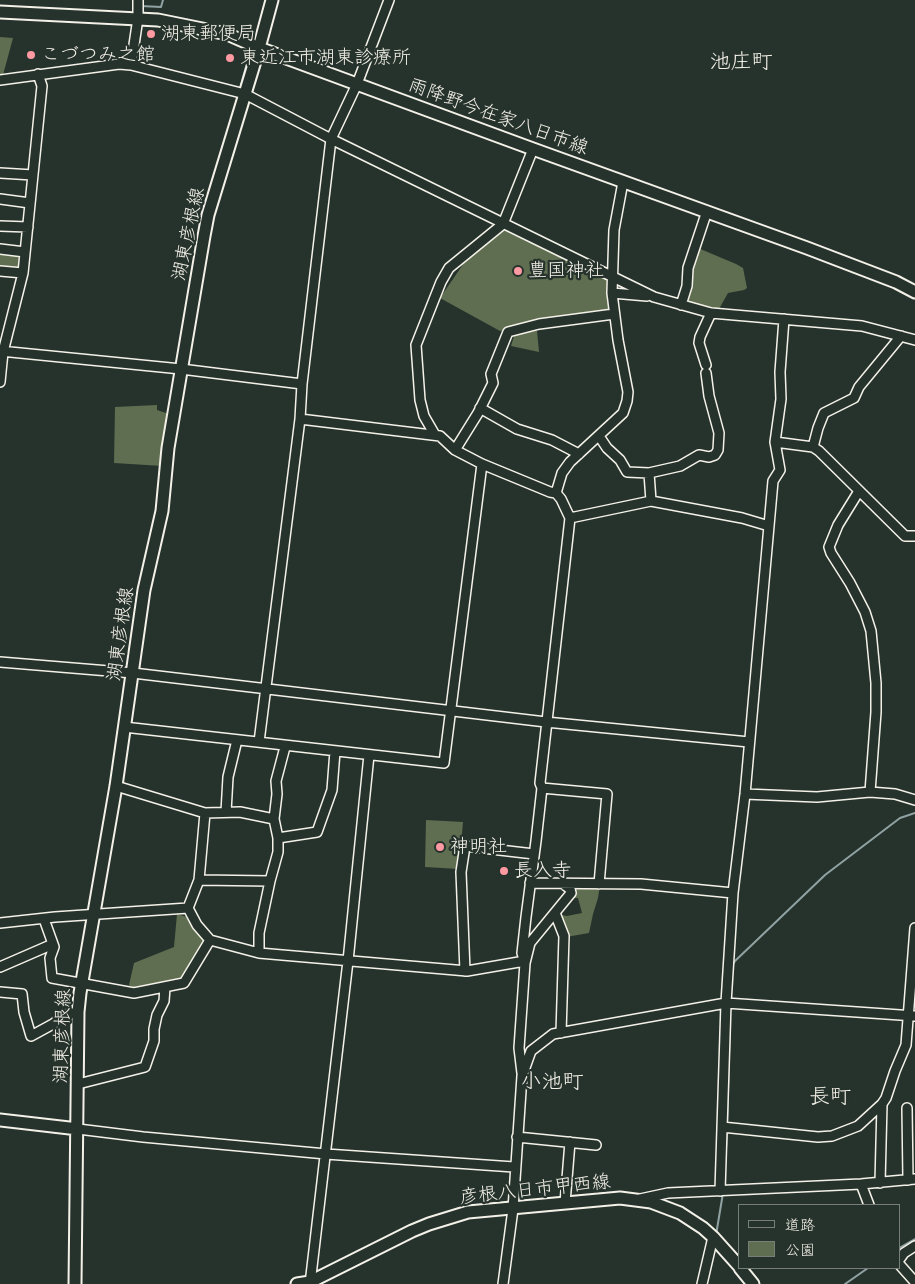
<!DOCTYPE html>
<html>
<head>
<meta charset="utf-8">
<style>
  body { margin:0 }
  #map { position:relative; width:915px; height:1284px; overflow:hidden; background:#26332d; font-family:"Shantell Sans","Klee One",sans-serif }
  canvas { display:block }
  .legend { position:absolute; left:738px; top:1204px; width:162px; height:65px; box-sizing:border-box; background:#26332d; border:1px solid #787f78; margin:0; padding:6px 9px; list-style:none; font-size:15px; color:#f4f1e8 }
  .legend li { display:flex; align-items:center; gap:10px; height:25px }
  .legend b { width:25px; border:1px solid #787f78 }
</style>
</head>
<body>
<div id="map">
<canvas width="915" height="1284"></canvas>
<ul class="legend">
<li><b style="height:6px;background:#26332d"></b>道路</li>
<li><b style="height:14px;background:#5f6e50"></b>公園</li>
</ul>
</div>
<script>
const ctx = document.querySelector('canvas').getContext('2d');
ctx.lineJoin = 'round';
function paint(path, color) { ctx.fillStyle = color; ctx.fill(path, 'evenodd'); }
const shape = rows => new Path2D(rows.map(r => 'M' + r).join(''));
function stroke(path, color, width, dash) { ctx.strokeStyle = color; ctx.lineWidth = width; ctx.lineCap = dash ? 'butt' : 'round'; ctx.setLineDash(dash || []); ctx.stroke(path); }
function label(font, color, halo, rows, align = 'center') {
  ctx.font = font + ' "Shantell Sans","Klee One",sans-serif'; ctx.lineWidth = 4.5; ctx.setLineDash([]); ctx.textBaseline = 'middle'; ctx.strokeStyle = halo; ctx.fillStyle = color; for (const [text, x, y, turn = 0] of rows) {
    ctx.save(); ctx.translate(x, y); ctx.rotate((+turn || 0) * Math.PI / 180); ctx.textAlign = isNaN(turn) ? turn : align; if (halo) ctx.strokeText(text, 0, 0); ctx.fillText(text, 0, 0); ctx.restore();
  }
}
paint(shape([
  [0,37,13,38,3,75,0,75],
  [505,230,609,280,608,316,500,331,440,298,466,260],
  [698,248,736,264,743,268,747,288,744,290,728,293,719,309,685,301,690,273],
  [0,253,20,254,22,257,19,270,0,269],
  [537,331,539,352,511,346,515,333],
  [157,405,157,410,169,414,163,466,114,463,115,407],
  [426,820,463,822,459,869,425,867],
  [576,885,600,885,598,898,593,914,589,933,566,937,559,918,561,915,567,916,582,913,578,898,574,898,572,890],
  [177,914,187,917,208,940,183,982,134,991,129,985,134,963,174,947]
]), '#5f6e50');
stroke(shape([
  [141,6,161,7,163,0],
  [241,85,250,52],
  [732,966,735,961,825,875,900,818,915,813],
  [727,1125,730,1020],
  [725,1168,727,1130],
  [716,1235,723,1193],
  [899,1248,915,1239],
  [845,1284,868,1268]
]), '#90a2a2', 2);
const minor = shape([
  [131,65,138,18,138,0],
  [0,80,119,64,131,65,245,94,331,139,654,297,711,313,862,326,915,340],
  [0,173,33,175],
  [0,199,30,203],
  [0,226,28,227],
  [0,249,25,252],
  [0,271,23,273],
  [612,293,647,296],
  [681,305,687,286,688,268,707,211],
  [0,351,181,369,302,384],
  [706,365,699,343,700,337,711,313],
  [0,382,3,352,23,273,42,86,38,74],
  [480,408,517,429,552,440,579,454],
  [300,419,440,436,455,450,482,464,550,492,556,493,561,499,570,518,540,783,542,788,536,841,526,917,522,953,525,963],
  [435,435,424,416,420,400,416,345,441,282,449,268,503,224,533,149],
  [599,436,607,448,620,460,627,472,649,473],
  [775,442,813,447,819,451,905,536,915,536],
  [813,447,818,428,824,413,854,398,859,387,901,336],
  [455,450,478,413,493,383,491,374,508,332,539,324,614,314],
  [859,491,838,525,829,547,831,553,850,583,865,612,871,631,876,683,876,712,870,792],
  [556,493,562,473,570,462,623,413,627,401,628,392,618,340,612,293,614,230,623,182],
  [651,501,649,473,680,466,699,455,709,457,715,455,718,450,719,433,709,396,706,373],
  [570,518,651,501,742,518,769,526],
  [0,662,133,673,546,722,749,742],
  [124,727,444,763,482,464],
  [259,742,300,419,302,384,331,139,357,84,389,0],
  [116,786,205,813,199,880,188,908],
  [542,788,607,794,599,884],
  [745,794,817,797,870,792,895,794,915,800],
  [226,812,228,777,237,740],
  [205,813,240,812,274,819,278,838,317,832,332,790,335,751],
  [274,819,277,794,276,781,285,747],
  [199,880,270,881,278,852,278,838],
  [530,883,641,884,733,893],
  [188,908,197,925,210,940,259,953,467,971,519,962,525,963],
  [555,913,564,936,561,1033],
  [0,923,55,917,188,908],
  [53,944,54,947,50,958,52,978,134,993,184,983,210,940],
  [259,953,259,933,270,881],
  [0,967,53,944,44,919],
  [465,971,461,872,465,846,534,854],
  [0,992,22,994,24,1012,31,1036,53,1024,65,1015,78,1012],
  [522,1073,519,1048,525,963,530,943,571,893,570,889,562,883],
  [78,1084,145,1067,154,1041,154,1029,157,1015,164,1001,165,987],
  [907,1108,908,1180],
  [722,1127,818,1137,832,1136,858,1126,882,1104],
  [78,1129,143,1137,326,1154,514,1167],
  [517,1137,596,1145],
  [880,1183,882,1104,886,1098,895,1071,906,1045,915,928],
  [861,1184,869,1205],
  [720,1191,726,1003,733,893,745,794,773,481,780,470,775,442,781,399,780,372,784,319],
  [640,1199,668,1193,861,1184,915,1179],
  [565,1203,570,1142],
  [899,1260,904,1253,915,1246],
  [899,1264,915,1282],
  [310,1284,348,961,369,755],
  [503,1284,513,1209,522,1076,531,1051,553,1034,726,1003,915,1016],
  [702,1284,713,1237]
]);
const major = shape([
  [0,12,158,20,227,34,259,48,533,149,807,248,896,282,915,292],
  [0,1120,78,1129],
  [740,1268,753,1284],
  [75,1284,78,1012,80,993,116,786,144,590,162,511,168,448,204,236,208,215,259,48,272,0],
  [297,1284,310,1282,412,1231,429,1224,468,1212,620,1198,651,1202,680,1213,703,1228,713,1237,739,1266]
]);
stroke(minor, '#f4f1e8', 12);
stroke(major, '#f4f1e8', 15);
stroke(minor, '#26332d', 9);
stroke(major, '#26332d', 11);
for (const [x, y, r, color] of [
  [151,34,5,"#ff9aa2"],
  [31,55,5,"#ff9aa2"],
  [230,58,5,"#ff9aa2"],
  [518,271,5,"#ff9aa2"],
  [440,847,5,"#ff9aa2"],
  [504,871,5,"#ff9aa2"]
]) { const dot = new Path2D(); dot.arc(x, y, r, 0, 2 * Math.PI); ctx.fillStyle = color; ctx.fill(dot); stroke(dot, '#26332d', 2); }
label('19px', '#f4f1e8', '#26332d', [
  ["湖東郵便局",161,34],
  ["こづつみ之館",41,55],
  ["東近江市湖東診療所",240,58],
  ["豊国神社",528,271],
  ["神明社",450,847],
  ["長入寺",514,871]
], 'left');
label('19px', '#f4f1e8', '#26332d', [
  ["雨降野今在家八日市線",498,117,20],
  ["湖東彦根線",189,234,-78],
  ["湖東彦根線",121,634,-82],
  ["湖東彦根線",63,1036,-88],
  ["彦根八日市甲西線",535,1190,-6]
]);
label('21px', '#f4f1e8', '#26332d', [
  ["池庄町",741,63],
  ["小池町",552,1083],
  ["長町",830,1098]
]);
</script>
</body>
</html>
